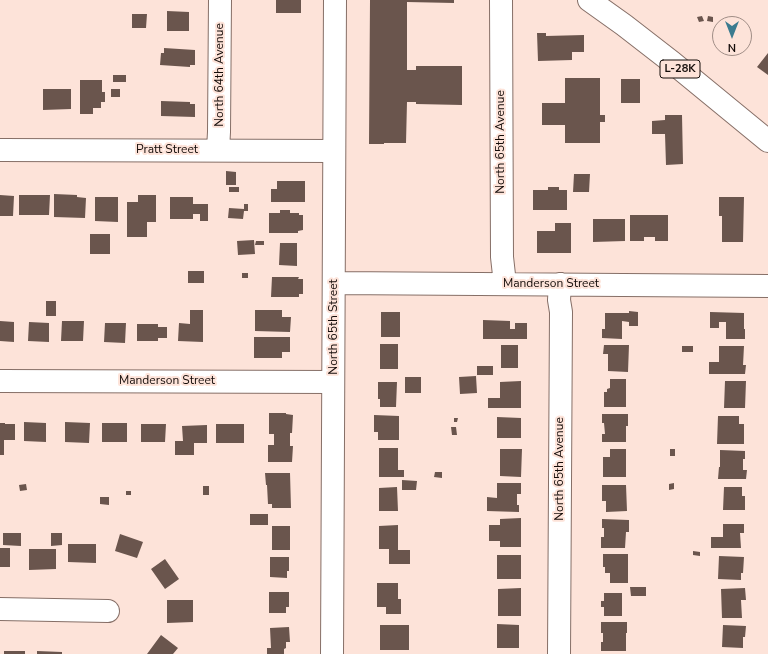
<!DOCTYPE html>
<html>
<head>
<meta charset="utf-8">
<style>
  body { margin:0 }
  #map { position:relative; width:768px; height:654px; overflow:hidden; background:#fde3d9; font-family:"Nunito Sans",sans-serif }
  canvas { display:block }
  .north { position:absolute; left:712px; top:16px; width:40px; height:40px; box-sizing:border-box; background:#fde3d9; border:1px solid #a08d86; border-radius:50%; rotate:180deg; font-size:11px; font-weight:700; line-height:16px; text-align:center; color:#140c09 }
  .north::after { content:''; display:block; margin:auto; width:14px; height:18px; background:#3b7b8f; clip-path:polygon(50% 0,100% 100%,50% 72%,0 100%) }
</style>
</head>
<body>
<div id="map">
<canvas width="768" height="654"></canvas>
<div class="north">N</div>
</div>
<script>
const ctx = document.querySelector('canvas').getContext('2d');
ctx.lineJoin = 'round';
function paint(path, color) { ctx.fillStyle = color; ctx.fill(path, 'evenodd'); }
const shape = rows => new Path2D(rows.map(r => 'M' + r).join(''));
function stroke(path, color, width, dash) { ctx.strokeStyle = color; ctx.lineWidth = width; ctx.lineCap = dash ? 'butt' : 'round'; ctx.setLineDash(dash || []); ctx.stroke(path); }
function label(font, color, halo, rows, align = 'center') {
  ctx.font = font + ' "Nunito Sans",sans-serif'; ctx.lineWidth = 4; ctx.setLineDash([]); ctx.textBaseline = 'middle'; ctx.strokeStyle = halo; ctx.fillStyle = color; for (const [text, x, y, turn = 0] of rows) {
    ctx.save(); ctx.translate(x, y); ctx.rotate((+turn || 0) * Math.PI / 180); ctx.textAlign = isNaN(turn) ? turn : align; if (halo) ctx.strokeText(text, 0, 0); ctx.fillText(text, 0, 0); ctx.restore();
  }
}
paint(shape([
  [276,0,301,0,301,13,276,13],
  [370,0,454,0,454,3,407,2,407,70,416,70,416,66,462,66,462,105,416,104,416,102,407,102,406,143,384,143,384,144,369,144],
  [167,11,189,12,189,31,167,31],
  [132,14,147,14,146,28,132,28],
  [702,16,704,21,699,22,697,17],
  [708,16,713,17,713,22,707,21],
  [537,33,546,33,546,36,584,35,584,52,572,52,572,60,538,61],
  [164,48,195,50,195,65,190,65,190,67,160,65,161,53,164,53],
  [768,53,768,75,757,67],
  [113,75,126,75,126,82,113,82],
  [565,78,600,78,600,115,605,115,605,122,600,122,600,143,565,143,565,125,542,125,542,103,565,103],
  [621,79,640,79,640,103,621,103],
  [80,80,102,80,102,92,105,92,105,102,101,102,101,108,93,108,93,114,80,114],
  [43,89,71,89,71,109,43,110],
  [111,89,120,89,120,97,111,97],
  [161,101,190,102,190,104,195,104,195,117,161,116],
  [665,115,682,115,683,164,666,165,665,134,652,134,652,121,665,120],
  [226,171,236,172,236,185,226,185],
  [574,174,590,174,589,192,573,192],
  [277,181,305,181,305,202,271,202,271,189,277,189],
  [229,187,239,187,239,192,229,192],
  [548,187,559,187,559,190,567,190,567,210,533,210,533,190,548,190],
  [54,194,77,195,77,197,86,198,85,218,54,217],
  [0,195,14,196,13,216,0,216],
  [19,195,50,195,49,215,19,215],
  [138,195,156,195,156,222,147,222,147,237,127,237,127,202,138,202],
  [95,197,118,197,118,222,95,221],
  [170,197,193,197,193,204,208,204,208,221,200,221,200,214,193,214,193,219,170,219],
  [719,197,744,197,743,242,722,242,722,216,719,216],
  [244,204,248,204,248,211,244,211,243,219,228,218,229,208,244,209],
  [280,210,290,210,290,213,299,213,299,215,303,215,303,230,298,231,298,233,269,233,269,213,280,213],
  [630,215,668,215,668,241,655,241,655,237,644,237,644,241,630,241],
  [593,219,625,219,625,241,593,242],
  [555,223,571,223,571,253,537,253,537,231,555,231],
  [90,234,110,234,110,254,90,254],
  [254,240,255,254,238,255,237,241],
  [256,241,264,241,264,245,255,245],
  [280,243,297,243,297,266,279,265],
  [188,271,204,271,204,283,188,283],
  [242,273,248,273,248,278,242,278],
  [272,277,299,277,298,279,303,279,303,294,299,294,299,297,271,297],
  [46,301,56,301,56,316,46,316],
  [190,310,203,310,203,342,178,341,179,323,190,324],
  [255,310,282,310,282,317,291,317,290,332,255,331],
  [629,311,638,312,638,326,629,326,629,322,622,321,622,339,602,338,602,329,605,329,605,313,629,313],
  [381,312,400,312,400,337,381,337],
  [710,312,744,313,744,329,745,329,745,339,726,339,726,322,719,322,719,328,710,328],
  [483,320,510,321,510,329,515,329,515,323,527,323,527,339,483,339],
  [0,321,14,322,14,342,0,341],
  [62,321,84,321,83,341,61,341],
  [29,322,49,323,49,342,28,341],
  [105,323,126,323,125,343,104,342],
  [137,324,158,324,158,327,167,327,167,338,158,338,158,341,137,341],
  [254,337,290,337,290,352,282,352,282,358,254,358],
  [380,344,398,344,398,369,380,369],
  [501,345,518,345,518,368,501,368],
  [604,345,629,345,628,372,608,371,608,354,603,354],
  [682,346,693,346,693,352,682,352],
  [719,346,744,346,743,365,746,365,745,374,709,374,709,362,719,362],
  [477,366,493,366,493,375,477,375],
  [476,376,477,393,460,394,459,377],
  [405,377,421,377,421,393,405,393],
  [610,379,626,379,626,407,604,407,604,392,607,392,607,389,610,388],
  [521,381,521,408,488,408,488,398,500,398,500,382],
  [725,381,746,381,745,408,724,408],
  [378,382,397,382,396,407,380,407,380,399,378,399],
  [269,413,286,413,286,414,293,415,292,433,290,433,290,446,293,446,292,462,268,462,268,445,274,445,274,434,269,434],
  [602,414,628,414,628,426,626,426,626,442,602,442,602,434,605,434,604,423,602,423],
  [374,415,399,416,399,440,378,440,378,432,374,432],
  [718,416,739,416,739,424,744,424,744,444,717,444],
  [497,417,521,418,521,438,497,438],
  [454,418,458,418,457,422,454,422],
  [24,422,46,423,46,442,24,441],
  [65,422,90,423,89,443,65,442],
  [0,423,5,423,5,424,15,424,15,440,4,440,4,455,0,455],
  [102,423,127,423,127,442,102,442],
  [141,424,166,424,165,442,141,442],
  [216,424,244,424,244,443,216,443],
  [207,425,207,443,194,443,194,455,175,455,175,441,183,441,182,426],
  [451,427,456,427,457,435,452,435],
  [379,448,398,448,398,470,404,470,404,477,379,477],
  [500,449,522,449,521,477,500,476],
  [610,449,626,449,626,477,603,477,603,457,610,457],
  [670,449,675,449,675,456,670,456],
  [720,450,745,451,745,459,743,459,743,470,747,470,746,479,718,479,719,467,720,467],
  [435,472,442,472,442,478,434,477],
  [265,473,290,473,291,508,272,508,272,504,268,504,267,485,266,485],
  [402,480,417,481,416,490,402,490],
  [497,483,521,483,521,494,517,494,517,505,519,505,519,512,487,511,487,497,497,498],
  [674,483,674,489,669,490,669,484],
  [26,484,27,490,20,491,19,485],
  [602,485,626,485,627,511,606,512,606,501,602,501],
  [203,486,209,486,209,495,203,495],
  [397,487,398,511,379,511,379,488],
  [724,487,742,487,742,496,745,496,745,510,723,510],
  [126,491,131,491,131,495,126,495],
  [100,497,109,497,109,505,100,504],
  [250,514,268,514,268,525,250,525],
  [521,518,521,547,500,547,500,541,489,541,489,525,500,525,500,519],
  [602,519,629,520,629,532,626,532,625,548,601,548,601,537,604,537,604,528,602,528],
  [723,524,744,524,744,533,740,533,741,548,711,548,711,537,723,537],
  [398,525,398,550,410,550,410,564,389,564,389,549,379,549,379,526],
  [272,526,290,526,290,550,272,550],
  [3,533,21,533,21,546,3,545],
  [51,533,62,533,62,545,51,546],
  [120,534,143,542,137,558,115,551],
  [68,544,96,544,96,563,68,562],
  [0,548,10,548,10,567,0,567],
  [29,549,56,549,56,569,29,570],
  [693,551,700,552,700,556,693,555],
  [603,554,628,554,628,583,610,583,610,573,605,573,605,567,603,567],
  [497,555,521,555,521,579,497,579],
  [719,556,744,557,743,573,741,573,741,580,718,579],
  [270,557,289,557,289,571,287,571,287,578,270,577],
  [165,559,179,579,165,589,151,569],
  [377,583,398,583,398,599,401,599,401,614,386,614,386,607,377,607],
  [630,587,646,587,646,596,631,596],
  [521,588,521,616,498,616,498,589],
  [745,588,746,600,741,600,742,618,722,618,721,589],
  [269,592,289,592,289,607,286,607,286,613,269,613],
  [604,593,622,593,622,616,604,616,604,607,601,607,601,601,604,601],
  [167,600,193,600,193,622,167,623],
  [601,622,627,622,627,633,626,633,626,651,601,651,601,642,603,642,603,633,601,633],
  [497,624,519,625,519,648,497,648],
  [380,625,409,625,409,650,380,650],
  [723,625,746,626,745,637,743,637,743,648,722,647],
  [289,627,290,642,286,642,286,648,284,649,284,654,267,654,267,648,271,648,270,628],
  [161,635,178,648,173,654,147,654],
  [4,651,25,651,25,654,4,654],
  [37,651,62,652,62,654,37,654]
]), '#6a554d');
const minor = shape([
  [501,0,502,257,505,284],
  [0,150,334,151],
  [218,150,219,132,220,0],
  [334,283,768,286],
  [0,381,333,382],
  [0,609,108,611],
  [332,654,335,0],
  [559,654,561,312,559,300,560,284]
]);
const major = shape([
  [589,0,624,25,673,63,768,141]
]);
stroke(minor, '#866f67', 24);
stroke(major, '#866f67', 24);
stroke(minor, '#fff', 22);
stroke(major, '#fff', 22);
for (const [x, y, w] of [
  [680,69,40]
]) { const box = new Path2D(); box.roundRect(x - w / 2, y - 9, w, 18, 3); ctx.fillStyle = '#fde3d9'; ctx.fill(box); stroke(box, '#140c09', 1); }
label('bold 11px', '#140c09', null, [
  ["L-28K",680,69]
]);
label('12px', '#140c09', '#fde3d9', [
  ["North 64th Avenue",220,75,-90],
  ["North 65th Avenue",501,142,-90],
  ["Pratt Street",167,150],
  ["Manderson Street",551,284],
  ["North 65th Street",334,327,-90],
  ["Manderson Street",167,381],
  ["North 65th Avenue",560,469,-90]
]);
</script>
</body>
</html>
